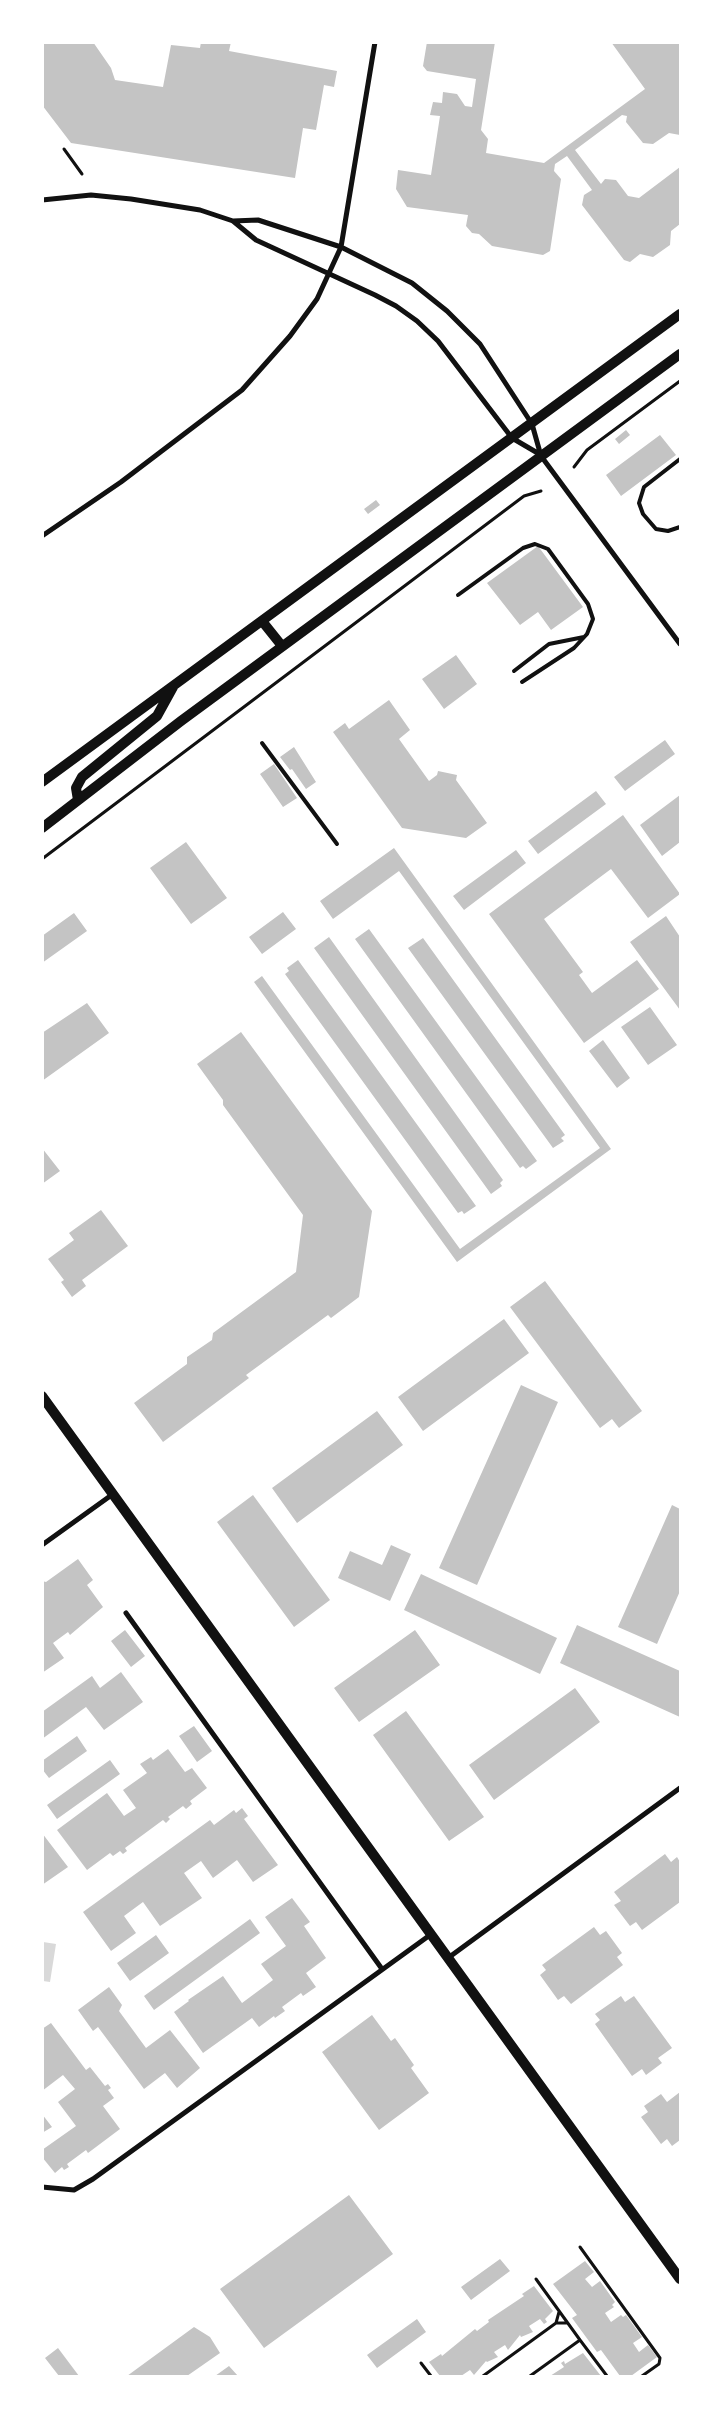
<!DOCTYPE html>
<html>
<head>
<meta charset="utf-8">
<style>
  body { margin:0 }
  #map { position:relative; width:723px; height:2419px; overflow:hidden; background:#fff; font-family:"Work Sans",sans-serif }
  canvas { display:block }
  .frame { position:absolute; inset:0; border:44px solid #fff; pointer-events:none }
</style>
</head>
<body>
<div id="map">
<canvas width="723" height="2419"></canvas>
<div class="frame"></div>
</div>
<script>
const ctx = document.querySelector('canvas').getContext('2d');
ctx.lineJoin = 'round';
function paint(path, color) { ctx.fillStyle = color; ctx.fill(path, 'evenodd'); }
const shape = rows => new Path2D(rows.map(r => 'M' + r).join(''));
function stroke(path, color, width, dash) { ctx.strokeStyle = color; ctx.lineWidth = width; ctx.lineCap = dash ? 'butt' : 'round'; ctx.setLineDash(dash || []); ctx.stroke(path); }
paint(shape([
  [43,1942,56,1944,50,1982,43,1981]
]), '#d9d9d9');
paint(shape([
  [42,42,93,42,111,68,115,80,163,87,171,45,200,48,201,42,231,42,229,51,337,71,334,87,324,85,316,130,303,128,295,178,71,143,42,105],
  [427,42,495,42,481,130,488,139,486,153,544,163,645,89,611,42,678,42,680,46,680,135,669,133,653,144,643,143,626,122,627,116,622,115,575,150,601,184,605,179,616,180,628,196,639,198,680,167,680,224,671,231,670,245,653,257,640,254,630,262,624,260,582,205,584,195,592,190,567,156,555,164,554,171,561,179,550,251,543,255,492,246,479,234,472,233,466,226,468,215,407,207,396,189,398,170,431,175,440,116,430,115,433,102,442,103,443,92,457,94,465,106,472,107,476,79,427,71,423,66],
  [626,430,630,435,619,444,615,439],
  [660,435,676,455,621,496,606,475],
  [376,500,380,505,368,514,364,509],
  [538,546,583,607,551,630,538,612,520,625,487,583],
  [456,655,477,684,444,709,422,679],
  [389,700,410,730,399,739,429,781,437,775,438,771,457,775,456,780,487,823,466,838,402,828,333,732,345,723,349,729],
  [665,740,675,754,625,791,614,777],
  [294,747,316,782,306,789,292,769,290,770,280,757],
  [274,764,297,798,283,807,260,774],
  [596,791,606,804,538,854,528,841],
  [680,795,680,842,662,856,640,825],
  [623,815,680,894,648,918,611,869,544,919,583,972,579,975,592,993,637,960,659,989,584,1043,489,914],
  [186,842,227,898,191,924,150,868],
  [394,848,611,1149,457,1262,254,982,262,976,460,1249,600,1148,399,871,333,919,320,901],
  [516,850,526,863,464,910,453,896],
  [283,912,296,929,262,954,249,937],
  [74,913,87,931,42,963,42,936],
  [666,916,680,937,680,1010,630,942],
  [369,929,537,1161,526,1169,523,1166,520,1168,355,939],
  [329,937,503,1180,500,1183,502,1186,491,1194,314,948],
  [423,938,565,1135,561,1138,564,1141,553,1148,408,948],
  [298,960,476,1206,464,1214,462,1211,458,1213,285,974,289,971,287,968],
  [87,1003,109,1033,42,1081,42,1033],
  [650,1007,677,1045,648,1065,621,1027],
  [241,1032,372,1211,359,1297,331,1318,328,1315,246,1375,249,1378,163,1442,134,1403,187,1364,187,1357,212,1340,213,1333,296,1272,303,1215,223,1105,223,1100,197,1064],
  [603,1040,630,1078,617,1088,589,1051],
  [42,1148,60,1171,42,1184],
  [101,1210,128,1246,82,1280,86,1286,72,1297,61,1282,64,1280,48,1259,74,1240,69,1233],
  [545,1281,642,1411,619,1428,612,1419,600,1428,510,1307],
  [504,1319,529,1353,423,1431,398,1397],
  [521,1385,558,1402,477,1585,439,1568],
  [377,1411,403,1445,297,1523,272,1488],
  [253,1495,330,1600,294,1627,217,1522],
  [672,1505,680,1509,680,1591,657,1644,618,1627],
  [391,1545,411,1554,390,1601,338,1578,350,1551,382,1565],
  [78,1559,93,1580,87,1585,103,1607,70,1635,68,1632,53,1643,64,1658,42,1673,42,1581,46,1582],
  [421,1574,557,1638,540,1674,404,1610],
  [577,1625,680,1671,680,1717,560,1663],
  [125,1630,145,1656,131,1667,111,1641],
  [415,1630,440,1665,359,1722,334,1688],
  [121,1672,143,1702,104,1730,86,1707,42,1739,42,1712,92,1676,100,1688],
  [575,1688,600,1722,494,1800,469,1765],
  [406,1711,484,1817,449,1841,373,1735],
  [194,1726,212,1751,197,1762,179,1736],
  [77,1736,87,1751,49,1778,42,1769,42,1761],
  [168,1749,185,1772,192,1768,207,1788,190,1801,192,1804,186,1809,183,1806,168,1817,170,1819,166,1823,163,1820,125,1848,127,1851,123,1854,120,1851,113,1856,110,1853,87,1870,57,1830,107,1793,124,1816,136,1808,123,1790,147,1773,140,1764,151,1757,153,1760],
  [110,1760,120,1774,57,1819,47,1805],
  [242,1808,248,1816,244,1819,278,1865,253,1882,237,1860,213,1878,201,1861,184,1873,202,1898,160,1926,143,1902,124,1916,136,1933,111,1951,83,1912,210,1820,214,1825,234,1810,236,1813],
  [42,1833,68,1867,42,1885],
  [665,1854,671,1862,677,1857,680,1862,680,1902,642,1930,636,1922,630,1926,614,1905,621,1901,614,1892],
  [292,1898,310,1922,304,1926,326,1958,306,1973,316,1987,303,1996,301,1993,282,2007,285,2011,275,2018,274,2016,259,2027,252,2018,203,2053,174,2012,189,2001,188,2000,223,1976,242,2003,273,1980,261,1964,286,1946,265,1917],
  [250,1919,260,1933,154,2010,144,1996],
  [594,1927,600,1935,606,1931,622,1953,617,1957,623,1965,571,2004,564,1996,558,2000,540,1975,546,1970,542,1965],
  [156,1935,169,1953,130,1981,117,1963],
  [109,1987,122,2005,119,2011,146,2048,170,2030,200,2068,177,2088,165,2073,144,2089,98,2027,93,2031,78,2010],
  [621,1996,625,2002,634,1996,672,2048,658,2058,662,2063,646,2075,642,2069,632,2076,595,2024,600,2020,595,2014],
  [372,2015,391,2041,395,2038,414,2065,411,2068,429,2093,379,2130,322,2052],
  [51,2023,86,2070,90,2067,105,2086,108,2084,111,2088,108,2090,114,2098,103,2106,120,2129,88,2153,86,2150,67,2164,69,2167,64,2170,62,2167,55,2173,42,2157,42,2150,76,2126,58,2102,75,2089,63,2075,42,2091,42,2029],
  [680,2092,680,2140,672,2146,667,2139,661,2144,641,2117,648,2112,644,2106,661,2094,667,2102],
  [42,2114,52,2127,42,2133],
  [349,2195,393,2254,264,2348,220,2289],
  [500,2259,510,2271,471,2300,461,2287],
  [585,2261,594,2272,585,2279,592,2287,600,2281,615,2302,612,2305,614,2307,605,2313,611,2322,621,2315,623,2317,626,2315,642,2337,633,2343,639,2352,648,2345,657,2357,631,2376,620,2376,601,2350,597,2352,572,2318,577,2315,553,2284],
  [534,2286,553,2311,545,2319,547,2322,544,2324,540,2319,529,2326,533,2332,521,2337,520,2335,508,2350,505,2345,494,2352,498,2357,487,2362,486,2361,474,2375,470,2370,461,2376,440,2376,429,2362,441,2354,442,2356,475,2329,477,2331,489,2322,488,2320,524,2296,522,2294],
  [417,2319,426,2332,377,2368,367,2355],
  [194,2327,210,2337,220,2353,187,2376,127,2376],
  [58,2348,79,2376,59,2376,45,2358],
  [583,2353,601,2376,550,2376,564,2367,561,2363,564,2361,565,2364],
  [229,2366,238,2376,215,2376]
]), '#c4c4c4');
stroke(shape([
  [64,149,82,174],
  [574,467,587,450,680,381],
  [42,859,524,496,541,491],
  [580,2247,660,2358,659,2364,642,2376],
  [559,2312,556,2323,567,2323],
  [580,2340,607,2376],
  [421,2363,431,2376],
  [483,2376,556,2323],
  [530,2376,580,2340,536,2279]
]), '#111', 3);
stroke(shape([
  [680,459,644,487,639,503,643,514,656,529,668,531,680,527],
  [458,595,523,548,535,544,548,549,588,604,593,619,587,634,574,648,522,682],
  [514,671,549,644,584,637],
  [262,743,337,844]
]), '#111', 4);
stroke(shape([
  [42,200,91,195,131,199,200,210,233,221,256,240,375,295,396,306,417,321,438,341,512,438,541,455],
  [233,221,258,220,341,247,412,283,447,311,480,344,532,424,541,456,680,644],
  [42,536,121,482,242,390,290,336,317,299,341,247,375,42],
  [42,1545,113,1494],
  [126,1613,382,1969],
  [448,1958,680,1788],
  [42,2187,74,2190,93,2179,430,1935]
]), '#111', 5);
stroke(shape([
  [262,621,282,646],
  [42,782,680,314],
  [78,800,76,788,82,777,157,716,173,687],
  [42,828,181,721,680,354],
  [42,1396,680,2279]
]), '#111', 10);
</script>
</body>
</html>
